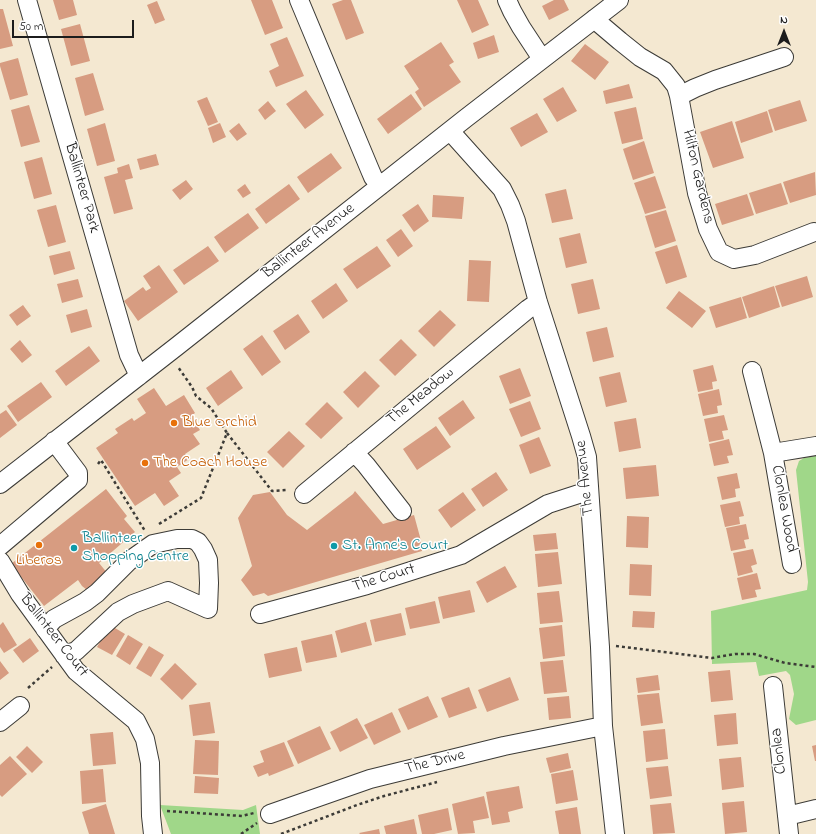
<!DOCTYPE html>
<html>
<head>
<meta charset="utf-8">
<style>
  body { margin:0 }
  #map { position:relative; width:816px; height:834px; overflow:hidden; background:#f4e8d1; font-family:"Indie Flower",sans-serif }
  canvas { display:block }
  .north { position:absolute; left:764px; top:12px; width:40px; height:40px; -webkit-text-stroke:3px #fff; paint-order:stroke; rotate:0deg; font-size:11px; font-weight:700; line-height:16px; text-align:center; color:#1c1c1c }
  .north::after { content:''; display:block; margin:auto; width:14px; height:18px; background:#1c1c1c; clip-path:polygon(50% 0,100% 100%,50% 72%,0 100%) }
  .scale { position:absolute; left:12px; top:20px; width:122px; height:18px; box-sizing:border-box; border:2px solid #1c1c1c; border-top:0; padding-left:5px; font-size:12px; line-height:14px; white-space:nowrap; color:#1c1c1c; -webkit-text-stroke:3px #fff; paint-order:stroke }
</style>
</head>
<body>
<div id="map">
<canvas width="816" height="834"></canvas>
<div class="north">N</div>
<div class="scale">50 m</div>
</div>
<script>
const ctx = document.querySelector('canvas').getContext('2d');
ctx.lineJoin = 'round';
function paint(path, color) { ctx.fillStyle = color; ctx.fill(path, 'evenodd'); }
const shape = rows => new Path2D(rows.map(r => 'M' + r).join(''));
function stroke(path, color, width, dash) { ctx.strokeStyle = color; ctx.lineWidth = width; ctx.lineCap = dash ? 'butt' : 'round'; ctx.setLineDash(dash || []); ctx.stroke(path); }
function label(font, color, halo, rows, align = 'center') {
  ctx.font = font + ' "Indie Flower",sans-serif'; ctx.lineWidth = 3; ctx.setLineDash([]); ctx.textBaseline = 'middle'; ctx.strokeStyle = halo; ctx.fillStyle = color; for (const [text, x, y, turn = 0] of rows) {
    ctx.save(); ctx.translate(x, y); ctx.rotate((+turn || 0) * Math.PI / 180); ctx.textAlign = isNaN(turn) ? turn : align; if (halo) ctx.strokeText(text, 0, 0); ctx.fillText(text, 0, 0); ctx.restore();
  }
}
paint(shape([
  [816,456,816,720,796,725,789,719,794,694,790,675,786,671,759,676,756,662,712,664,711,611,807,590,808,582,796,470,799,461,804,458],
  [160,805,243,810,256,805,260,834,171,834]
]), '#a0d789');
paint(shape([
  [53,0,73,0,77,15,59,20],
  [251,0,272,0,283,28,265,35],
  [343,0,351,0,364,33,346,40,332,4],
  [457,0,478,0,489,25,472,33],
  [554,0,564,0,569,10,549,20,542,6],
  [157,1,165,20,155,24,147,5],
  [0,9,3,9,13,46,0,49],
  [80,24,90,61,71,66,61,29],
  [494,35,499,52,478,59,473,43],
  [287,37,304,76,276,87,269,71,279,66,270,44],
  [441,42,454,62,449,65,461,82,424,107,415,92,419,89,404,66],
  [585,44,609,62,595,80,571,61],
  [18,58,28,95,10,100,0,66,0,63],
  [93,73,104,110,85,116,75,78],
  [629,84,633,98,606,104,603,91],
  [563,87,577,111,557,122,543,99],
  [306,90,324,115,305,129,286,104],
  [411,94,422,109,388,134,377,119],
  [207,97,218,122,208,126,197,101],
  [800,100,807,121,775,131,768,110],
  [268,101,276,111,265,120,258,110],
  [29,105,40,142,21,147,11,110],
  [636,107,643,139,622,144,614,112],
  [767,111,773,132,741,143,735,122],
  [537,113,548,132,521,147,510,128],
  [732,121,744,158,713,168,700,132],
  [105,123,115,161,97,166,87,129],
  [220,123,226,137,213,143,208,128],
  [239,123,247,134,237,141,229,131],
  [644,141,654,173,633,180,623,149],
  [331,153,342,168,308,193,297,177],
  [156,154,159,165,140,170,137,159],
  [42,157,52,194,34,199,24,162],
  [129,164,133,178,125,180,133,209,114,214,104,177,118,173,117,168],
  [815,172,816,195,790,203,783,182],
  [655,176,666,208,645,214,634,183],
  [186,180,193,189,180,200,172,190],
  [781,183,788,204,756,214,749,193],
  [245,184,251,193,243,198,237,190],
  [289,184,300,199,266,224,255,209],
  [566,189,573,219,552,223,545,194],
  [747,194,754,215,722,225,715,204],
  [433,195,464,197,462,219,432,217],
  [418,204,429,221,414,232,402,215],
  [56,205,66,242,48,247,37,210],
  [666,210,676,241,655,248,645,216],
  [248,213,259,228,225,253,214,237],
  [401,229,413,246,398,257,386,240],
  [580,233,587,263,566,268,559,238],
  [677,245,687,277,666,284,655,252],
  [208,246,219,261,184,285,173,270],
  [377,246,391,266,357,289,343,269],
  [70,251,75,269,54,275,49,256],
  [469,260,491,261,489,302,467,301],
  [159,265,178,292,138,321,124,301,143,287,146,291,151,288,143,276],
  [807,276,813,297,782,307,775,286],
  [78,279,83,297,62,303,57,284],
  [593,279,600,309,578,314,571,284],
  [336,283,348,301,323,319,311,301],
  [774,286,780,307,749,318,742,297],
  [679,291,706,311,692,328,666,308],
  [741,297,747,318,716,328,709,307],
  [23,305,31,316,17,326,9,315],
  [87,309,92,327,71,333,66,315],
  [440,310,456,325,434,347,418,331],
  [298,314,310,332,285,350,273,331],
  [607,327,614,357,593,362,586,332],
  [262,335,281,362,262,376,243,349],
  [401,339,417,355,395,376,379,360],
  [20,340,32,355,22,363,10,349],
  [89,346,100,361,66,386,55,371],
  [713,365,717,381,712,382,713,389,698,392,693,370],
  [520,368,531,396,510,404,499,376],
  [231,370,243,388,218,406,206,388],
  [365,371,380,386,358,408,343,392],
  [620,372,627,402,606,407,599,377],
  [41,382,52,397,18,422,7,406],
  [154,388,166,406,184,395,195,413,191,416,200,430,193,434,200,444,185,454,189,459,177,467,181,473,169,481,179,496,164,506,155,493,135,506,96,448,118,433,115,429,132,418,134,421,146,413,137,399],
  [719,389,722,405,717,406,718,413,703,416,698,394],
  [463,400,475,418,450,436,438,418],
  [530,401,541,429,521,437,509,409],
  [327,402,343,418,321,439,305,424],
  [6,410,17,425,0,438,0,414],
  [724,415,728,430,722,431,724,439,709,442,704,419],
  [636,418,641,448,619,452,614,422],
  [436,426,451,447,417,470,403,449],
  [289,431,305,446,283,468,267,452],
  [539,437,551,466,530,474,519,445],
  [729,439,733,455,727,456,729,463,714,466,709,444],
  [656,465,659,496,626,499,623,468],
  [496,472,508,490,483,507,471,489],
  [737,473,740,488,735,489,736,497,722,500,717,477],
  [106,489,127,516,124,519,135,532,99,563,108,574,87,590,82,586,78,580,44,606,11,564],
  [355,491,383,524,414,515,420,537,422,551,268,596,264,593,253,596,241,580,252,566,238,518,253,495,270,492,287,515,307,530,353,494],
  [463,492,476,510,451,528,438,510],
  [740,501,744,516,739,517,740,524,725,527,720,505],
  [627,516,649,517,648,548,626,547],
  [746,524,749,539,744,540,746,548,731,551,726,528],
  [556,533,558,549,535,551,533,535],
  [753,549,757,564,751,566,753,572,738,576,733,553],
  [558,552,562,584,538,587,535,554],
  [630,564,652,565,651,596,629,595],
  [505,566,517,587,487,603,476,582],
  [757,573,761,589,755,590,757,597,742,600,737,578],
  [470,590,475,612,443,619,438,597],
  [559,591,563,622,540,624,537,593],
  [435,601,440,623,410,629,405,608],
  [633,611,655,612,654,628,632,627],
  [401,613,406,635,375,642,370,620],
  [3,622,17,645,4,653,0,647,0,625],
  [366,622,372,645,341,653,335,631],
  [110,625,125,634,112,655,97,647],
  [562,625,565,656,543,659,539,628],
  [332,634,337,657,306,663,301,641],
  [128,635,143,644,130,665,116,656],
  [30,638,39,651,23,663,13,650],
  [149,646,164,655,151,677,136,668],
  [297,647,302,671,269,678,264,654],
  [563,660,567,692,544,694,540,662],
  [0,661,9,673,0,680],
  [175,663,197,684,182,700,160,679],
  [730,670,733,700,711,702,708,672],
  [658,675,660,690,638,693,636,678],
  [510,677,519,700,487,712,478,690],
  [469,687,477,708,449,718,441,698],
  [659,693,663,723,641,726,637,695],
  [428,696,438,717,408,730,398,709],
  [569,696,571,718,549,720,547,698],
  [210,702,215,733,193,736,189,705],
  [392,712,401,732,374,745,364,725],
  [736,713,738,744,717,746,714,715],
  [357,718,368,738,340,752,330,732],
  [320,726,331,749,298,764,287,741],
  [665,729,668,759,646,762,643,731],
  [113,732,116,764,93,766,90,734],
  [195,740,219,741,218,775,193,774],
  [284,742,294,766,269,776,268,773,258,777,253,766,264,762,260,751],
  [816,745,816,761,815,761,812,746],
  [27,746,43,762,32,773,16,757],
  [568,753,571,768,550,773,546,758],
  [10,756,27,774,2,797,0,795,0,765],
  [741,757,744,787,722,790,719,759],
  [668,766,672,796,650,799,646,768],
  [103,769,106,802,82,804,80,771],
  [573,770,578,800,556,804,551,774],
  [195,776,219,778,218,794,194,793],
  [519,786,523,808,508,812,510,822,492,825,486,792],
  [484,796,489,818,473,821,475,833,458,834,452,804],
  [744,801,747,832,725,834,722,803],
  [671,803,675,833,653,834,650,805],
  [106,804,115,834,89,834,82,812],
  [577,807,581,834,559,834,555,811],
  [448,808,452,830,434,834,422,834,418,815],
  [414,819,417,834,386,834,384,826],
  [379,829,380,834,360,834,359,833]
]), '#d79c81');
const minor = shape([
  [27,0,129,355,139,376],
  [299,0,370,170,373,177,380,186],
  [507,0,512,11,521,27,542,59],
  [594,19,620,41,640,57,664,71,676,86,679,96,697,193,708,229,719,252,734,259,755,255,814,232],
  [679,96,695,88,715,80,784,57],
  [450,131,502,189,510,205,516,221,538,302,581,436,587,457,600,647,603,726,615,834],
  [752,371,773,453,792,564],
  [354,452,366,465,402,511],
  [773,453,816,446],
  [0,484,176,347,466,118,619,0],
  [304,494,528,309,538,302],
  [0,546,78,480,78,473,54,441],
  [0,561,20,594,76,671,136,721,145,739,150,763,151,816,153,834],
  [260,614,367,585,461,555,548,504,588,491],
  [45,629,54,619,85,602,97,593,129,561,153,544,177,539,192,539,198,542,203,549,208,560,209,583,208,609,168,591,133,604,118,612,76,651,64,655],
  [773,686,789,834],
  [0,722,20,706],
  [270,814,370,779,504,746,603,726],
  [787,816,816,809]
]);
stroke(minor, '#3c3b37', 20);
stroke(shape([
  [227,433,272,491,287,490],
  [98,464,101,460,145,531],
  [159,524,201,498,227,433,211,408,196,396,192,387,178,367],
  [616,646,712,658,735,654,754,654,785,663,816,667],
  [28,688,52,667],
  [167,811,242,816,254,813],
  [241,834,257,823],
  [281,834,357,805,384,796,437,782]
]), '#3c3b37', 2.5, [3, 3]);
stroke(minor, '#fff', 18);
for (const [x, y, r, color] of [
  [174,423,4,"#e8710a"],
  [145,463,4,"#e8710a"],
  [39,545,4,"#e8710a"],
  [334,546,4,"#0f9aa8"],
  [74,548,4,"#0f9aa8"]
]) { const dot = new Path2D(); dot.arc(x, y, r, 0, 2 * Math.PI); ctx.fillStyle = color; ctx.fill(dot); stroke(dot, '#fff', 1.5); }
label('16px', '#1c1c1c', '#fff', [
  ["Hilton Gardens",697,177,77],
  ["Ballinteer Park",81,188,74],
  ["Ballinteer Avenue",309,242,-38],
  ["The Meadow",421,397,-39],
  ["The Avenue",586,478,-96],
  ["Clonlea Wood",783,509,80],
  ["The Court",384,579,-17],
  ["Ballinteer Court",53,636,52],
  ["Clonlea",780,751,-96],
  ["The Drive",435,763,-14]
]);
label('16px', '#c56008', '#fff', [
  ["Blue Orchid",182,423],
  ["The Coach House",153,463],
  ["Liberos",39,561,"center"]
], 'left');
label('16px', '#0d838f', '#fff', [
  ["Ballinteer",82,539],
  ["Shopping Centre",82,557],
  ["St. Anne's Court",342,546]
], 'left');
</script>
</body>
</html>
